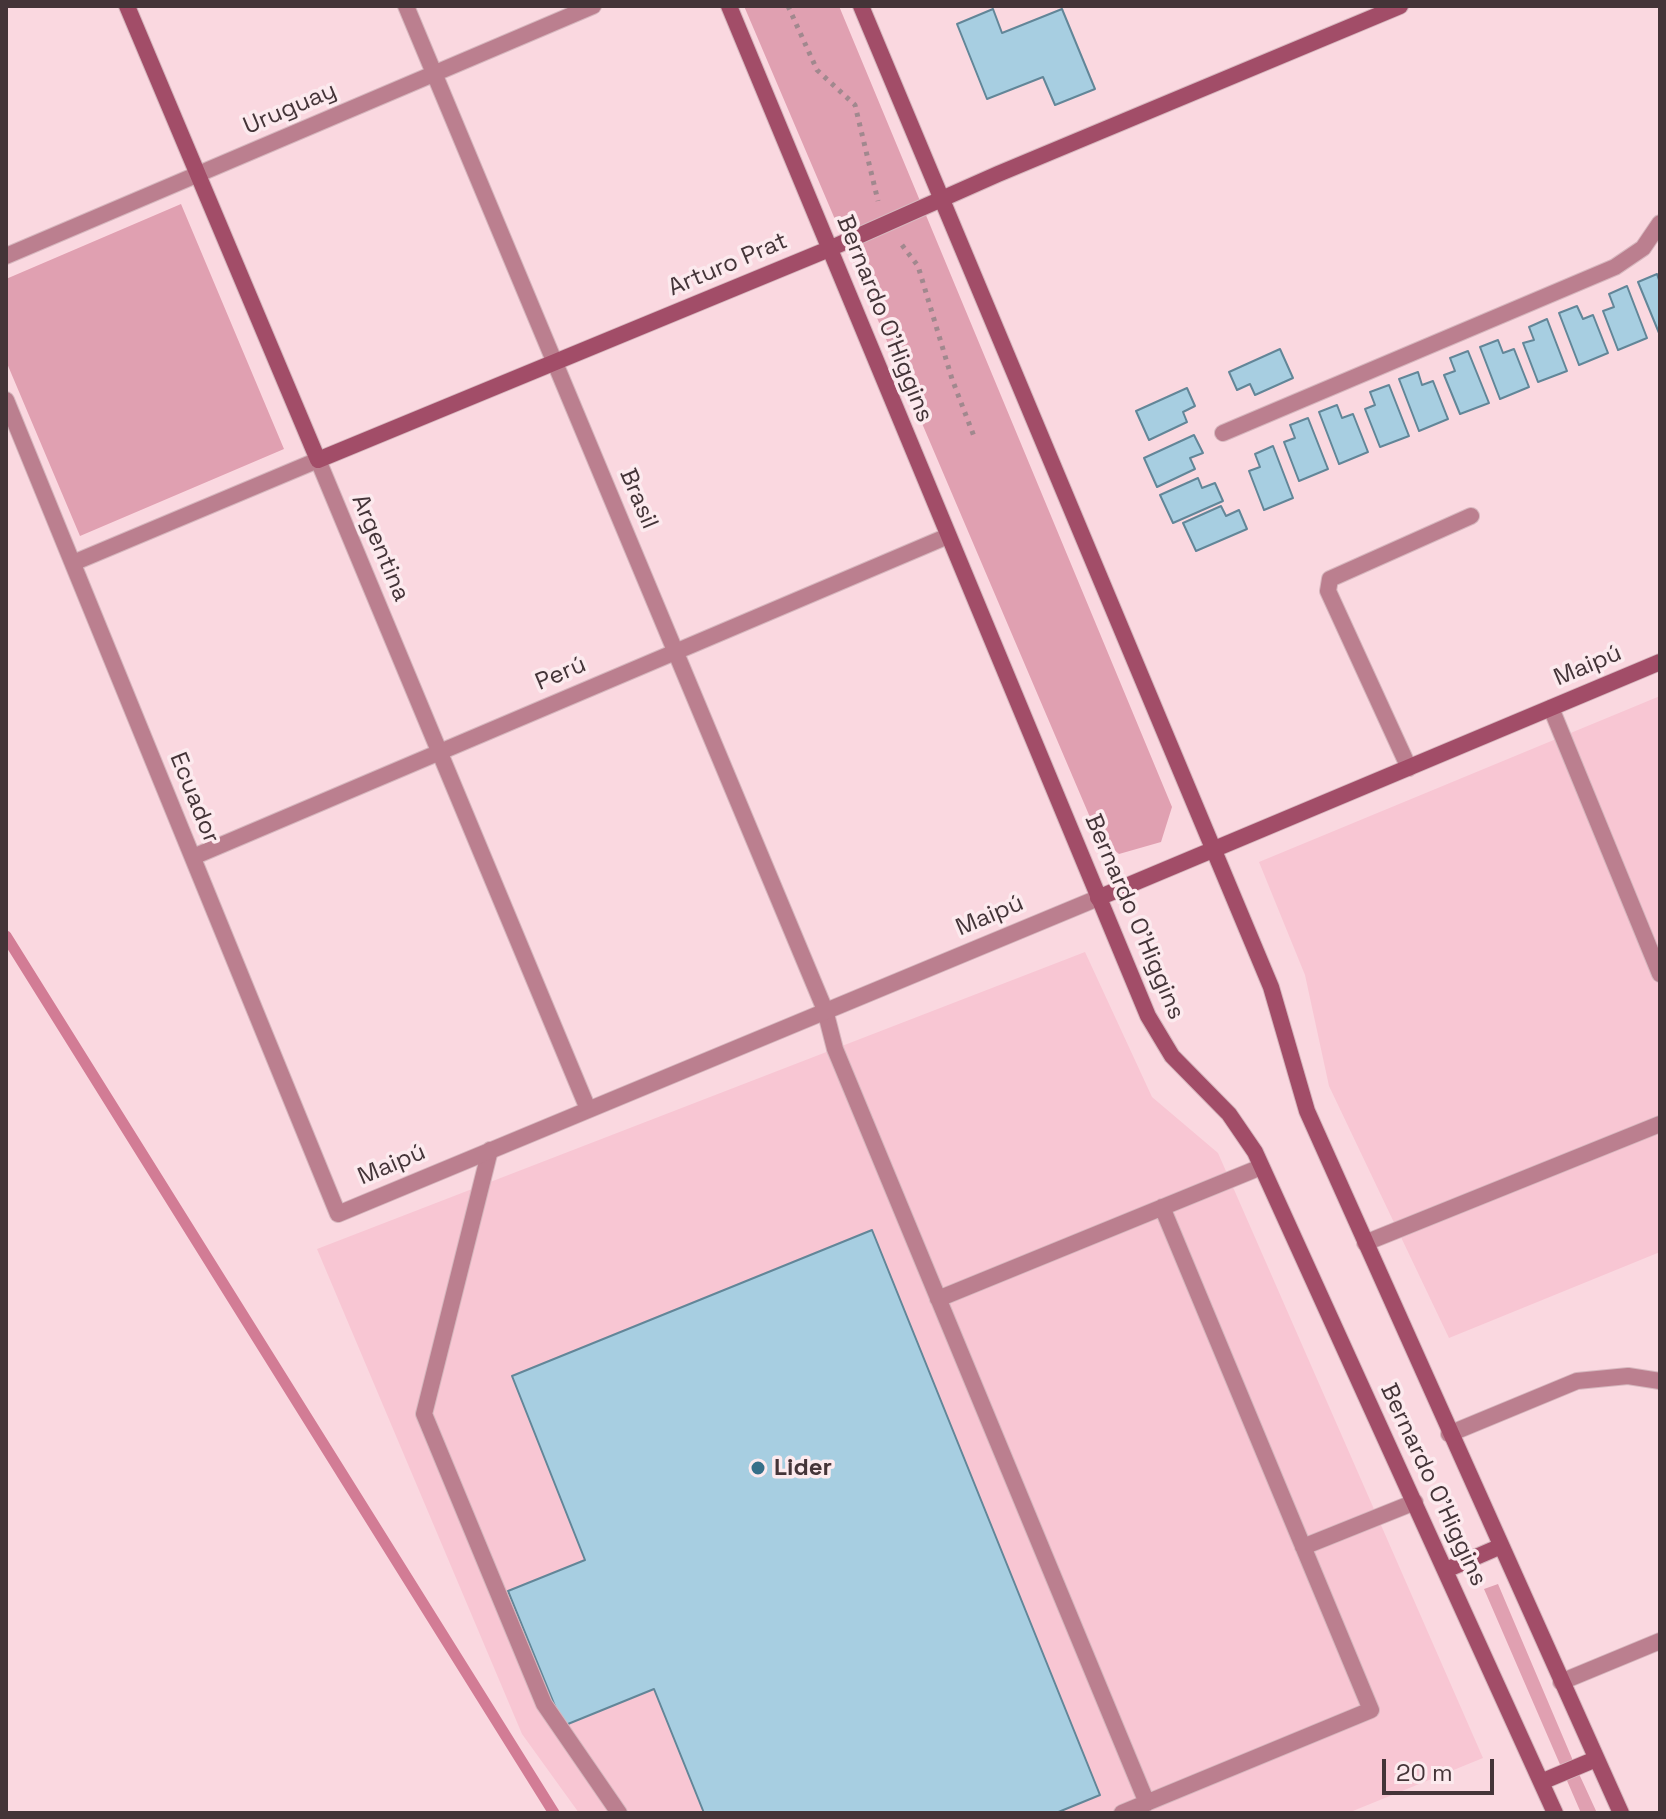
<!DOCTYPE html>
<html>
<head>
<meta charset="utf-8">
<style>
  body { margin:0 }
  #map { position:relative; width:1666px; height:1819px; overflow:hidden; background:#fad8e0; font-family:"Space Grotesk",sans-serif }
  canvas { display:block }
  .frame { position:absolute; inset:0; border:8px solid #443438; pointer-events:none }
  .scale { position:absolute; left:1382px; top:1759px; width:112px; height:36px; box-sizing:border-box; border:4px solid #443438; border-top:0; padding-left:10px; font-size:24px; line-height:28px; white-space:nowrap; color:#443438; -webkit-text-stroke:6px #fceaee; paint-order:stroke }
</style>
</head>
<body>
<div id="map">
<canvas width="1666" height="1819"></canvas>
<div class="frame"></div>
<div class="scale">20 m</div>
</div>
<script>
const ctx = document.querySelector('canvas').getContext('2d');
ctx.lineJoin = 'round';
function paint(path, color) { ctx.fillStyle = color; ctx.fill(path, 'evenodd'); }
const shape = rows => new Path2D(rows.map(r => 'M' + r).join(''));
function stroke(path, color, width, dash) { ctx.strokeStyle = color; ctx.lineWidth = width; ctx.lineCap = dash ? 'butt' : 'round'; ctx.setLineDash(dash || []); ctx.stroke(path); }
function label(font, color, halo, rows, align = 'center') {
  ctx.font = font + ' "Space Grotesk",sans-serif'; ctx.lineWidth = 7; ctx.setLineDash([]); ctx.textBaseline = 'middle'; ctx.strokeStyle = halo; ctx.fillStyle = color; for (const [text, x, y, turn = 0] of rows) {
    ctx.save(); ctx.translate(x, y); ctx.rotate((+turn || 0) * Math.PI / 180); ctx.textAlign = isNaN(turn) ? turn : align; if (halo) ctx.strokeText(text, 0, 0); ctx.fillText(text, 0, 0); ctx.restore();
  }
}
paint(shape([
  [1660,696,1660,1252,1449,1338,1329,1086,1305,975,1259,862],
  [1085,952,1152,1097,1218,1153,1483,1758,1348,1813,579,1813,522,1734,317,1249]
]), '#f8c6d3');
paint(shape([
  [744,6,839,6,1172,807,1161,842,1119,854,1098,836],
  [181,204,284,449,80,536,6,361,6,279],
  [1498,1584,1574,1763,1597,1813,1581,1813,1484,1589]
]), '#e0a0b1');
stroke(shape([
  [6,936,554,1813]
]), '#d27c95', 11);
const building = shape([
  [993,9,1002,33,1062,9,1095,89,1055,105,1043,77,987,99,957,24,993,9],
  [1657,274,1660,283,1659,333,1638,282,1657,274],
  [1627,286,1647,338,1618,350,1603,311,1614,307,1609,294,1627,286],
  [1577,306,1583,319,1593,315,1608,353,1579,365,1559,313,1577,306],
  [1547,319,1567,371,1538,382,1523,343,1534,340,1529,327,1547,319],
  [1498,340,1503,353,1514,349,1529,387,1500,399,1480,347,1498,340],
  [1280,349,1293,378,1255,395,1250,384,1237,390,1229,372,1280,349],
  [1468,351,1489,403,1460,414,1444,375,1455,371,1450,358,1468,351],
  [1418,372,1422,385,1433,381,1448,419,1419,431,1399,379,1418,372],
  [1389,385,1409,436,1380,447,1365,409,1375,405,1370,392,1389,385],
  [1187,388,1195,406,1183,412,1187,422,1149,440,1136,411,1187,388],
  [1337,405,1342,418,1353,414,1368,452,1339,464,1319,412,1337,405],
  [1308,418,1328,469,1299,481,1284,442,1295,438,1290,425,1308,418],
  [1194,435,1203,453,1190,458,1195,469,1157,487,1144,458,1194,435],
  [1273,446,1293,498,1264,510,1249,471,1260,467,1255,454,1273,446],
  [1198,478,1202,488,1215,483,1223,501,1173,523,1160,495,1198,478],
  [1221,506,1226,516,1239,510,1247,529,1196,551,1183,523,1221,506],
  [872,1230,1100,1795,1056,1813,704,1813,654,1689,563,1726,508,1591,585,1560,512,1376,872,1230]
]);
paint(building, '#a7cee1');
stroke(building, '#628698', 2);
const lane = shape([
  [1551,708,1660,974],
  [1409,768,1328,591,1330,579,1471,516],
  [825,1010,835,1049,1147,1803],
  [490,1150,424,1414,544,1704,619,1813],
  [1365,1243,1660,1124],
  [938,1299,1261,1167],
  [1303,1547,1415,1502],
  [1122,1813,1371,1710,1162,1207]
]);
const street = shape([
  [406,6,825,1010],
  [6,256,593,6],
  [6,400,338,1214,1098,898],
  [1223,433,1615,267,1643,248,1660,223],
  [73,563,318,460,588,1109],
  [193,857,948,536],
  [1449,1434,1577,1381,1628,1376,1660,1381],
  [1561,1682,1660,1641]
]);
const secondary = shape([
  [127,6,318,460,829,249,998,174,1400,6],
  [729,6,1148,1016,1172,1056,1229,1114,1255,1152,1555,1813],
  [861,6,1271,987,1307,1111,1621,1813],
  [1098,898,1660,662],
  [1446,1570,1499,1547],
  [1541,1782,1596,1759]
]);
stroke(lane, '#d6b7be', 18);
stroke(street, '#d6b7be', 18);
stroke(secondary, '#d6b7be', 18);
stroke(shape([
  [788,6,817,70,855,105,878,201],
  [902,245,918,266,952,379,975,439]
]), '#a1888e', 5, [4, 6]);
stroke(lane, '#bb7f8f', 16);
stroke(street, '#bb7f8f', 16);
stroke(secondary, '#a24d68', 16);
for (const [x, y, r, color] of [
  [758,1468,8,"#366f89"]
]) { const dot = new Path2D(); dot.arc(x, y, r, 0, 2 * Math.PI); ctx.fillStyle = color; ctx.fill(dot); stroke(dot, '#fceaee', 3); }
label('24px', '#443438', '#fceaee', [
  ["Uruguay",290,109,-23],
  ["Arturo Prat",728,265,-23],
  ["Bernardo O'Higgins",884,319,68],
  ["Brasil",638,499,67],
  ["Argentina",380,548,67],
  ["Maipú",1588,666,-23],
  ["Perú",561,674,-23],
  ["Ecuador",194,798,68],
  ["Maipú",990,916,-23],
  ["Bernardo O'Higgins",1134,917,67],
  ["Maipú",392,1165,-23],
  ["Bernardo O'Higgins",1433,1485,65]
]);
label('bold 24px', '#443438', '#fceaee', [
  ["Lider",774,1468]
], 'left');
</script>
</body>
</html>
